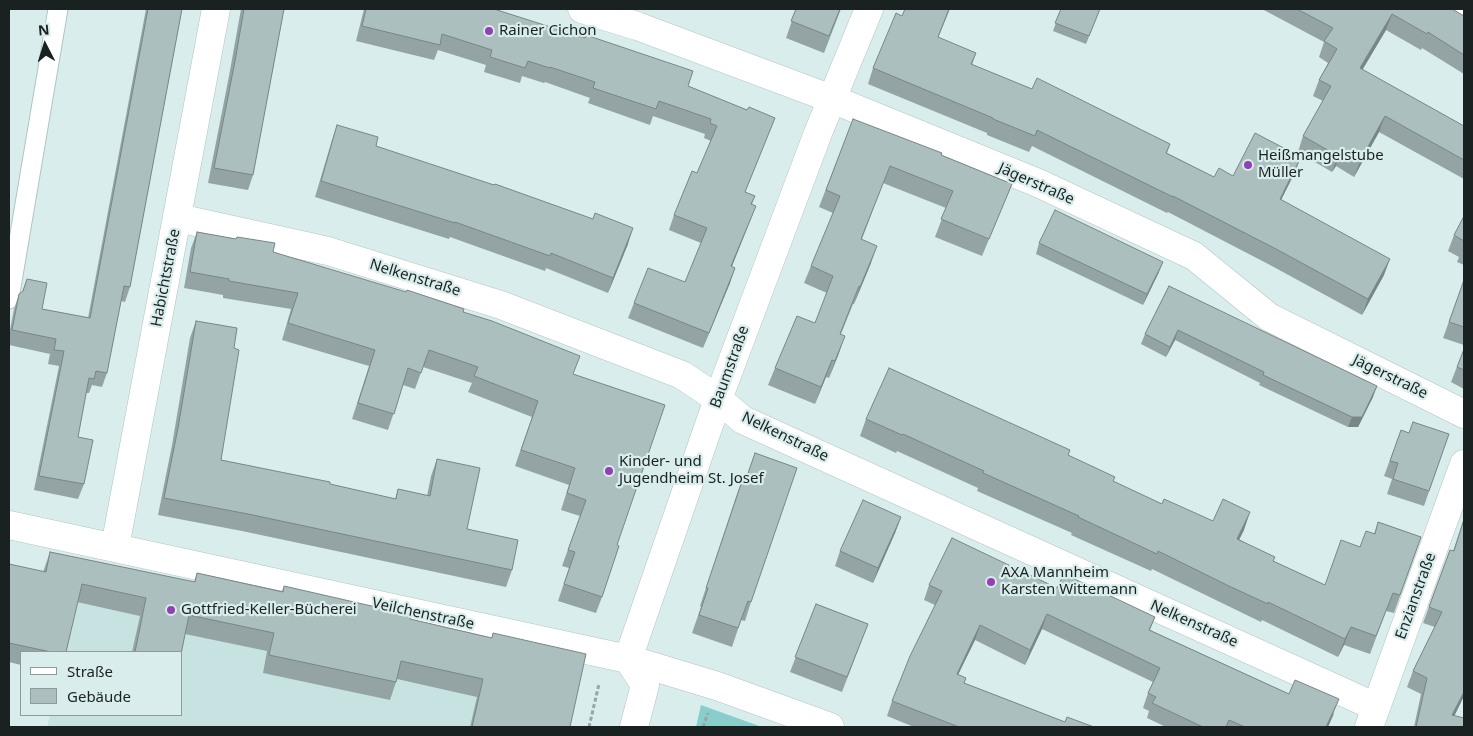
<!DOCTYPE html>
<html>
<head>
<meta charset="utf-8">
<style>
  body { margin:0 }
  #map { position:relative; width:1473px; height:736px; overflow:hidden; background:#d9edec; font-family:"Noto Sans",sans-serif }
  canvas { display:block }
  .frame { position:absolute; inset:0; border:10px solid #1a2221; pointer-events:none }
  .legend { position:absolute; left:20px; top:651px; width:162px; height:65px; box-sizing:border-box; background:#d9edec; border:1px solid #8d9c9b; margin:0; padding:6px 9px; list-style:none; font-size:15px; color:#1a2221 }
  .legend li { display:flex; align-items:center; gap:10px; height:25px }
  .legend b { width:25px; border:1px solid #8d9c9b }
  .north { position:absolute; left:20px; top:20px; width:50px; height:50px; -webkit-text-stroke:4px #d9edec; paint-order:stroke; rotate:355deg; font-size:14px; font-weight:700; line-height:20px; text-align:center; color:#1a2221 }
  .north::after { content:''; display:block; margin:auto; width:18px; height:22px; background:#1a2221; clip-path:polygon(50% 0,100% 100%,50% 72%,0 100%) }
</style>
</head>
<body>
<div id="map">
<canvas width="1473" height="736"></canvas>
<div class="frame"></div>
<ul class="legend">
<li><b style="height:6px;background:#fff"></b>Straße</li>
<li><b style="height:14px;background:#acbfbf"></b>Gebäude</li>
</ul>
<div class="north">N</div>
</div>
<script>
const ctx = document.querySelector('canvas').getContext('2d');
ctx.lineJoin = 'round';
function paint(path, color) { ctx.fillStyle = color; ctx.fill(path, 'evenodd'); }
const shape = rows => new Path2D(rows.map(r => 'M' + r).join(''));
function stroke(path, color, width, dash) { ctx.strokeStyle = color; ctx.lineWidth = width; ctx.lineCap = dash ? 'butt' : 'round'; ctx.setLineDash(dash || []); ctx.stroke(path); }
function label(font, color, halo, rows, align = 'center') {
  ctx.font = font + ' "Noto Sans",sans-serif'; ctx.lineWidth = 4.5; ctx.setLineDash([]); ctx.textBaseline = 'middle'; ctx.strokeStyle = halo; ctx.fillStyle = color; for (const [text, x, y, turn = 0] of rows) {
    ctx.save(); ctx.translate(x, y); ctx.rotate((+turn || 0) * Math.PI / 180); ctx.textAlign = isNaN(turn) ? turn : align; if (halo) ctx.strokeText(text, 0, 0); ctx.fillText(text, 0, 0); ctx.restore();
  }
}
paint(shape([
  [79,582,191,591,567,727,47,727,50,715,181,715,181,652,63,652]
]), '#c6e3e2');
paint(shape([
  [701,705,762,727,696,727]
]), '#8acecc');
const lane = shape([
  [9,299,58,9]
]);
const street = shape([
  [582,9,637,26,832,99,1038,183,1194,256,1269,317,1464,414],
  [1459,9,1464,12],
  [178,218,328,251,501,305,682,375,718,399,743,420,1376,707],
  [9,525,628,659,717,686,830,727],
  [115,547,216,9],
  [634,727,645,685,628,659,718,399,818,133,869,9],
  [1369,727,1464,464]
]);
stroke(lane, '#b1c4c4', 21);
stroke(street, '#b1c4c4', 29);
stroke(shape([
  [589,727,599,684],
  [703,727,708,713]
]), '#96a6a5', 3, [4, 2.5]);
stroke(lane, '#fff', 19);
stroke(street, '#fff', 28);
paint(shape([
  [146,9,182,9,130,287,125,302,121,301,107,373,102,387,92,385,89,393,86,393,78,437,84,484,78,499,34,490,59,366,48,364,50,354,9,345,9,335,14,309,19,294,22,292,27,279,42,309,88,318],
  [241,9,284,9,253,175,248,190,208,183,229,76],
  [364,9,494,9,747,110,775,118,745,192,755,196,752,204,750,221,732,266,730,283,703,348,628,318,634,303,685,282,701,243,669,230,674,215,697,173,711,141,704,138,705,134,653,116,650,125,588,103,590,98,545,82,544,83,522,76,520,83,484,72,486,65,438,50,434,60,356,41],
  [796,9,841,9,824,53,786,38],
  [905,9,950,9,938,38,976,53,972,65,1170,144,1167,153,1214,177,1295,172,1281,200,1384,275,1362,315,1270,265,1168,212,1167,213,1032,146,1029,152,987,135,987,133,868,84,873,68,902,16],
  [1061,9,1100,9,1086,44,1053,31],
  [1262,9,1452,9,1464,16,1464,74,1422,48,1421,50,1386,30,1362,70,1464,126,1464,179,1379,132,1354,177,1336,166,1332,172,1298,152,1303,136,1323,101,1313,96,1319,80,1328,63,1319,57,1324,42],
  [853,119,1012,184,1005,201,982,256,935,237,946,208,883,183,862,239,871,263,854,304,853,304,841,334,839,353,829,378,826,377,815,404,768,385,775,368,815,323,827,293,804,283,811,266,833,213,819,207],
  [337,125,376,146,628,244,608,293,546,268,545,271,450,237,449,239,315,197,332,140],
  [1464,216,1464,265,1457,262,1459,257,1448,251,1454,235],
  [197,232,236,239,237,237,273,252,463,312,573,374,617,545,602,597,596,613,558,601,569,568,562,566,580,516,561,510,569,485,515,466,532,417,468,392,472,383,423,367,415,389,403,385,388,430,352,419,369,366,282,340,291,309,223,298,223,295,184,288,191,248],
  [1039,243,1159,272,1143,305,1036,254],
  [1464,280,1464,345,1443,338],
  [1169,286,1373,397,1358,427,1348,427,1259,385,1260,383,1175,340,1166,357,1141,344,1145,334],
  [196,321,234,348,221,460,395,499,398,489,427,496,431,476,437,459,467,529,512,570,506,587,242,531,158,515,172,445,190,338],
  [1464,349,1464,389,1451,382],
  [866,419,1070,450,1068,455,1113,482,1162,504,1213,521,1244,530,1239,539,1273,561,1325,585,1360,547,1374,534,1378,522,1421,537,1394,613,1386,611,1370,654,1344,645,1338,657,1262,620,1261,622,1224,604,1152,569,1151,571,1071,535,1072,533,977,491,978,488,897,451,896,453,860,436],
  [1401,430,1409,433,1449,434,1424,506,1387,494,1392,479,1384,476],
  [755,453,751,602,745,621,741,620,732,647,692,633,701,607,700,606,736,497,743,478,746,479],
  [901,517,895,533,873,583,835,566,840,551],
  [1464,519,1464,696,1454,716,1464,727,1414,727,1421,694,1407,687,1413,671,1435,627,1423,623,1450,550,1453,551],
  [50,552,194,582,197,573,282,591,284,586,410,619,492,638,493,633,570,727,470,727,477,697,397,679,390,700,263,673,267,651,185,634,181,652,132,652,140,616,77,602,66,652,21,652,21,665,9,662,9,564,43,572],
  [929,585,1057,588,1155,617,1150,630,1289,694,1334,714,1328,727,1166,727,1147,718,1149,711,1143,708,1148,693,1153,682,1042,629,1025,665,975,640,958,675,964,683,1065,722,1094,727,914,727,887,716,892,701,935,605,924,600],
  [816,604,868,624,842,692,790,672]
]), '#94a4a4');
paint(shape([
  [1392,14,1386,30,1354,84,1360,68],
  [1385,116,1379,132,1354,177,1360,161],
  [1341,150,1336,166,1332,172,1338,156],
  [1301,157,1295,172,1274,214,1280,199],
  [756,206,726,281,731,266],
  [633,228,628,244,608,293,613,278],
  [877,246,871,263,854,304,860,287],
  [1390,259,1384,275,1362,315,1368,299],
  [1163,262,1159,272,1143,305,1147,294],
  [735,268,730,283,703,348],
  [1178,330,1175,340,1166,357,1170,347],
  [845,336,839,353,829,378,835,361],
  [832,360,826,377,815,404,821,387],
  [1377,386,1373,397,1358,427,1348,427,1352,417],
  [1250,512,1244,530,1231,556,1237,539],
  [901,517,895,533,873,583,878,568],
  [1047,614,1042,629,1025,665,1030,650],
  [980,625,975,640,951,689,957,674],
  [1351,627,1344,645,1338,657,1345,639],
  [1464,692,1464,696,1449,727,1452,715],
  [1339,699,1328,727,1326,727]
]), '#788686');
const building = shape([
  [148,9,182,9,130,287,124,286,107,373,96,371,94,379,89,378,78,437,93,440,84,484,39,476,64,351,54,350,56,339,12,330,19,294,23,291,27,279,47,283,42,309,90,318,148,9],
  [244,9,284,9,253,175,214,168,235,61,244,9],
  [366,9,494,9,585,38,586,35,693,71,688,86,747,110,749,107,775,118,745,192,755,196,751,204,756,206,731,266,735,268,709,333,634,303,648,268,685,282,707,228,674,215,692,171,697,173,717,126,710,123,711,119,659,101,656,109,593,88,595,82,550,67,550,68,528,61,525,68,490,57,492,50,442,34,440,45,362,26,366,9],
  [796,9,840,9,829,36,791,21,796,9],
  [905,9,949,9,938,37,976,53,971,64,1032,89,1037,78,1170,144,1166,153,1214,177,1219,168,1233,176,1255,133,1301,157,1280,199,1390,259,1368,299,1276,249,1173,196,1173,197,1037,130,1035,136,993,119,993,118,873,68,896,13,902,16,905,9],
  [1061,9,1100,9,1089,36,1055,23,1061,9],
  [1297,9,1452,9,1464,16,1464,55,1428,32,1427,34,1392,14,1360,68,1464,126,1464,160,1385,116,1360,161,1341,150,1338,156,1303,136,1331,86,1319,80,1337,49,1324,41,1333,28,1297,9],
  [853,119,942,153,941,155,1012,184,989,239,941,219,953,191,890,166,861,239,877,246,860,287,859,286,840,334,845,336,835,361,832,360,821,387,775,368,797,316,815,323,833,276,811,266,840,196,826,190,853,119],
  [337,125,378,137,376,146,494,185,495,184,593,219,595,213,633,228,613,278,551,253,550,256,455,222,455,223,321,181,337,125],
  [1055,210,1163,262,1147,294,1039,243,1055,210],
  [1464,216,1464,241,1454,235,1464,216],
  [197,232,236,239,237,237,275,243,273,252,406,292,407,290,464,309,463,312,492,321,580,356,573,374,665,405,617,545,619,546,602,597,564,584,575,552,568,550,586,500,567,493,575,468,521,450,538,401,474,376,478,367,429,350,421,373,408,368,394,414,358,403,375,350,288,323,298,293,229,281,229,279,190,272,197,232],
  [1464,280,1464,327,1449,322,1464,280],
  [1169,286,1377,386,1362,417,1352,417,1263,375,1264,372,1178,330,1170,347,1145,334,1169,286],
  [196,321,237,328,234,348,239,350,221,460,330,482,330,484,396,499,398,489,430,496,437,459,480,468,467,529,518,540,512,570,248,514,164,498,178,428,196,321],
  [1464,349,1464,370,1457,367,1464,349],
  [889,368,1070,450,1068,455,1115,477,1113,481,1162,504,1164,499,1213,521,1223,499,1250,512,1237,539,1275,557,1273,561,1325,585,1341,540,1360,547,1366,531,1375,534,1378,522,1421,537,1400,595,1393,593,1376,636,1351,627,1345,639,1268,602,1268,604,1231,587,1158,551,1157,554,1078,517,1079,516,983,473,984,471,903,434,902,435,866,419,889,368],
  [1413,422,1449,434,1429,491,1393,479,1398,463,1390,461,1401,430,1409,433,1413,422],
  [755,453,797,468,751,602,748,601,738,628,699,615,708,588,706,588,743,478,746,479,755,453],
  [863,500,901,517,878,568,840,551,863,500],
  [1464,519,1464,692,1452,715,1464,718,1464,727,1416,727,1427,678,1413,671,1442,612,1429,607,1450,550,1454,551,1464,519],
  [952,538,1057,588,1064,574,1155,617,1149,630,1289,694,1295,680,1339,699,1326,727,1245,727,1229,720,1226,727,1203,727,1152,703,1156,697,1148,693,1160,668,1047,614,1030,650,980,625,957,674,966,678,964,683,1065,722,1067,717,1094,727,959,727,892,701,910,656,942,591,929,585,952,538],
  [50,552,195,582,197,573,283,592,284,586,411,615,410,619,492,638,493,633,586,654,570,727,472,727,483,679,401,661,396,682,269,655,274,633,189,615,181,654,181,652,135,652,146,598,82,584,66,652,51,652,9,643,9,564,46,572,50,552],
  [816,604,868,624,847,677,795,657,816,604]
]);
paint(building, '#acbfbf');
stroke(building, '#788686', 1);
for (const [x, y, r, color] of [
  [489,31,5,"#9141b1"],
  [1248,165,5,"#9141b1"],
  [609,471,5,"#9141b1"],
  [991,582,5,"#9141b1"],
  [171,610,5,"#9141b1"]
]) { const dot = new Path2D(); dot.arc(x, y, r, 0, 2 * Math.PI); ctx.fillStyle = color; ctx.fill(dot); stroke(dot, '#d9edec', 2); }
label('15px', '#1a2221', '#d9edec', [
  ["Rainer Cichon",499,31],
  ["Heißmangelstube",1258,156],
  ["Müller",1258,173],
  ["Kinder- und",619,462],
  ["Jugendheim St. Josef",619,479],
  ["AXA Mannheim",1001,573],
  ["Karsten Wittemann",1001,590],
  ["Gottfried-Keller-Bücherei",181,610]
], 'left');
label('15px', '#1a2221', '#d9edec', [
  ["Jägerstraße",1036,184,24],
  ["Habichtstraße",166,278,-79],
  ["Nelkenstraße",415,278,17],
  ["Baumstraße",730,367,-70],
  ["Jägerstraße",1390,377,26],
  ["Nelkenstraße",785,437,26],
  ["Enzianstraße",1416,596,-70],
  ["Veilchenstraße",423,614,12],
  ["Nelkenstraße",1194,624,24]
]);
</script>
</body>
</html>
